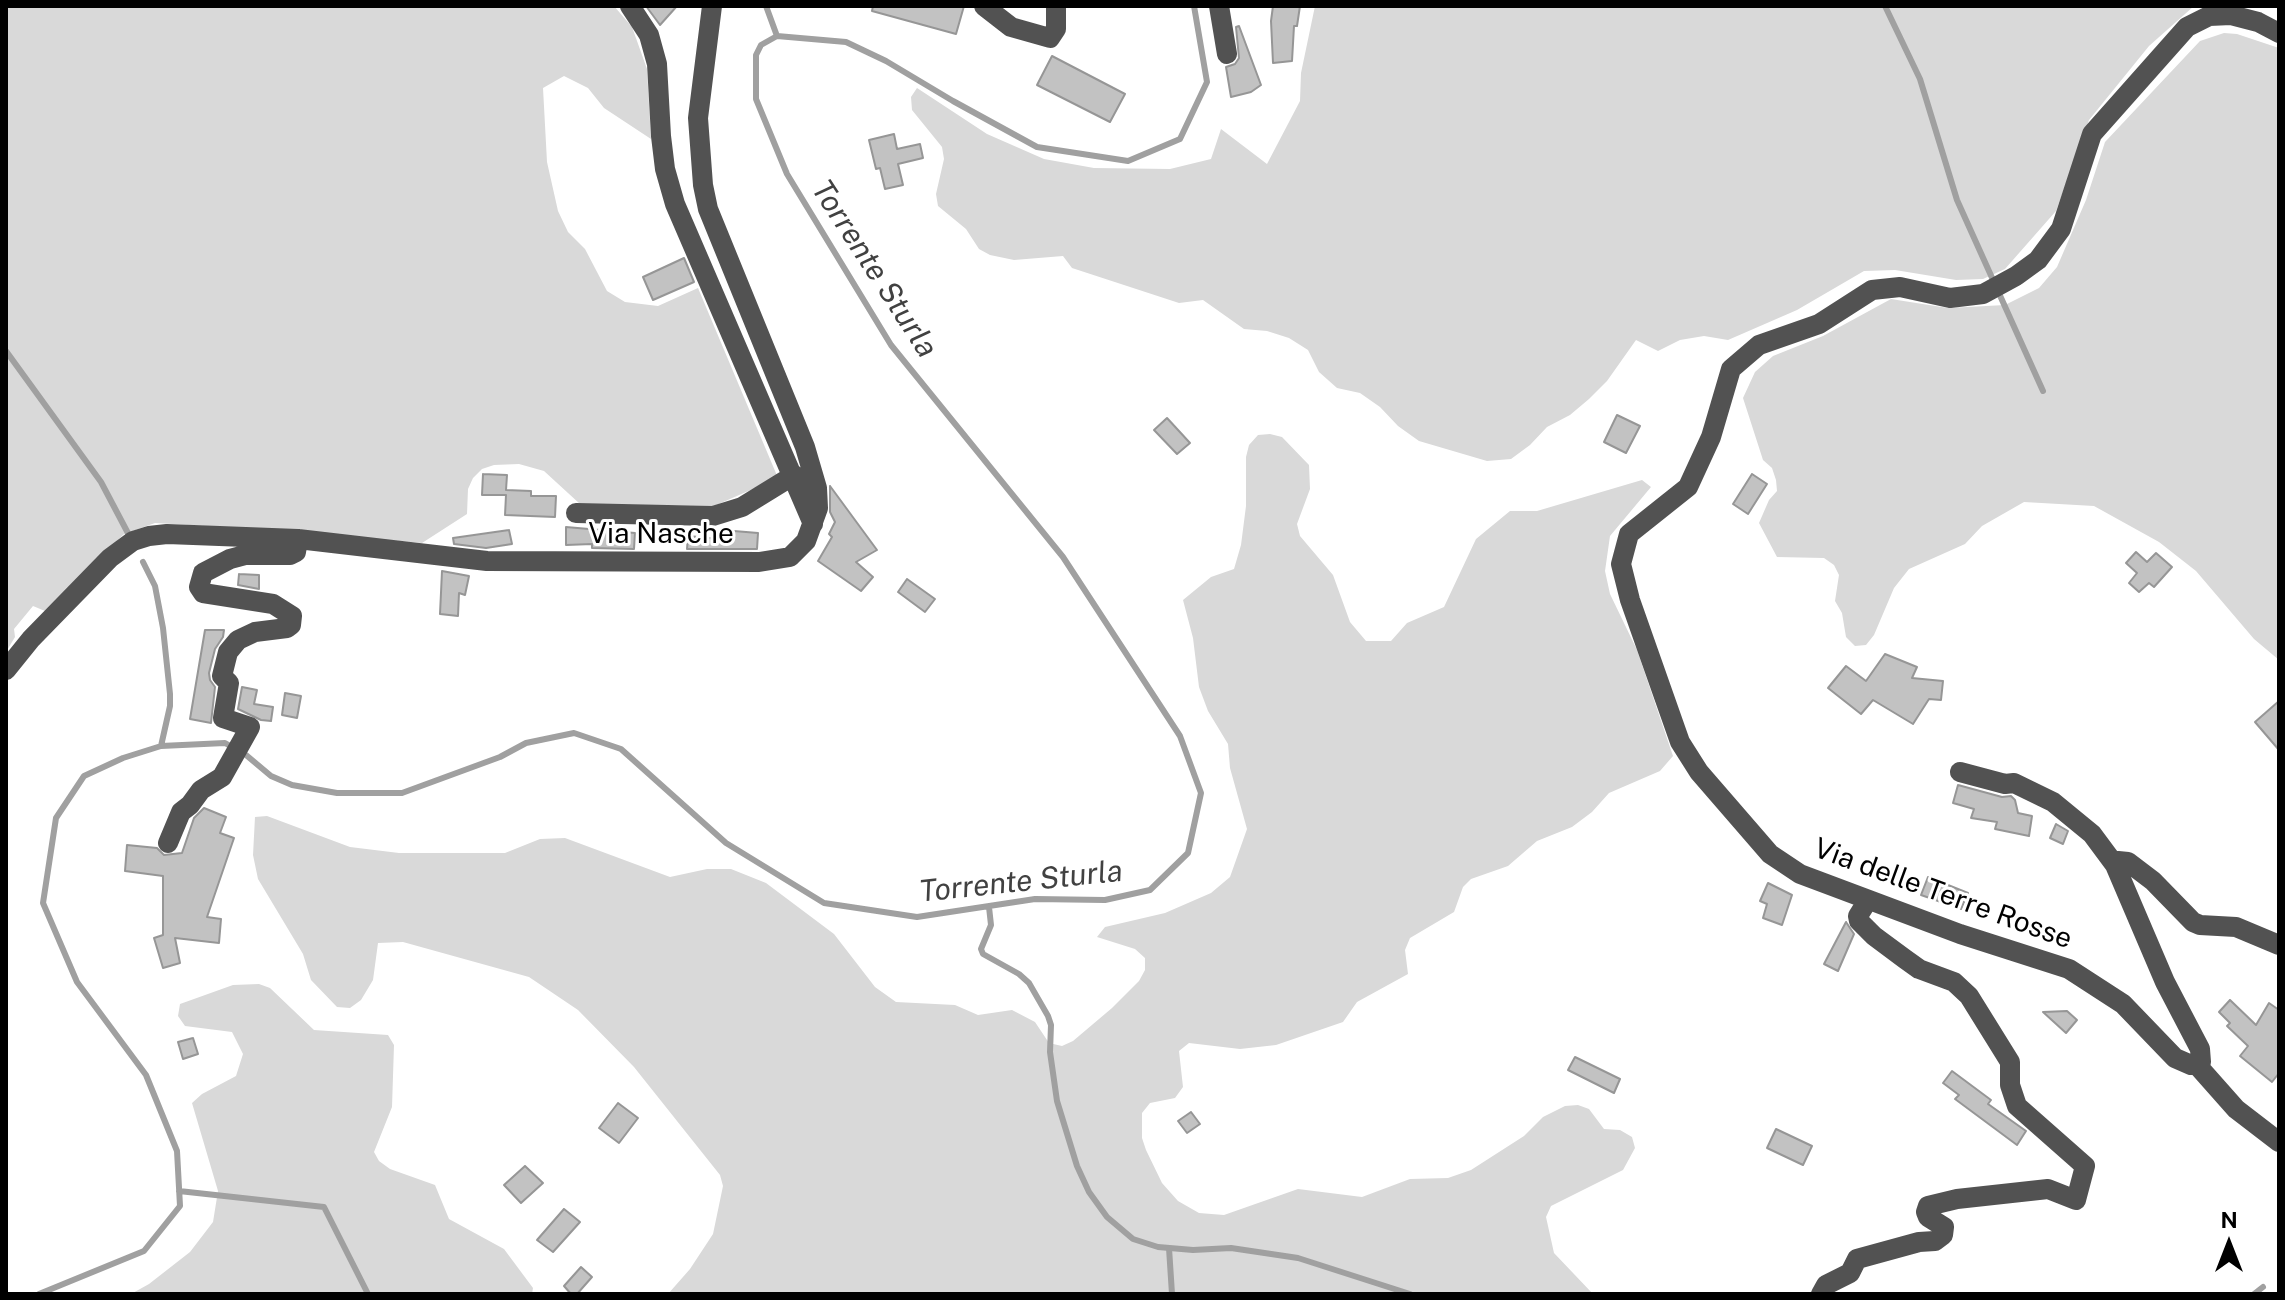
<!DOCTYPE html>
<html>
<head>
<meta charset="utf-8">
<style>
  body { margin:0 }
  #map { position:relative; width:2285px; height:1300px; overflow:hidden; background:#fff; font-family:"Public Sans",sans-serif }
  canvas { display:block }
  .frame { position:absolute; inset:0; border:8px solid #000; pointer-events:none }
  .north { position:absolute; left:2189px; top:1204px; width:80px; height:80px; -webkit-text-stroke:6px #fff; paint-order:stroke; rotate:0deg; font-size:22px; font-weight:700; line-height:32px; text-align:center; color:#000 }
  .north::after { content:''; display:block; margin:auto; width:28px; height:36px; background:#000; clip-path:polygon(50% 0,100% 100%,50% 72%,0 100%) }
</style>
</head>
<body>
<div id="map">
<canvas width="2285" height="1300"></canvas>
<div class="frame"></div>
<div class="north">N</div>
</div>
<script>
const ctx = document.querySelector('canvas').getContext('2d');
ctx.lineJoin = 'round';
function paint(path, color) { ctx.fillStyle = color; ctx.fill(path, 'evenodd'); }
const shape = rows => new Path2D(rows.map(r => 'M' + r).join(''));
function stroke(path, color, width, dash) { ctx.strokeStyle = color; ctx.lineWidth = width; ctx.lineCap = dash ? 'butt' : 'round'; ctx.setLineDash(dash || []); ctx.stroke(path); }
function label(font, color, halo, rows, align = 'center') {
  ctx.font = font + ' "Public Sans",sans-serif'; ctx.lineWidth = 6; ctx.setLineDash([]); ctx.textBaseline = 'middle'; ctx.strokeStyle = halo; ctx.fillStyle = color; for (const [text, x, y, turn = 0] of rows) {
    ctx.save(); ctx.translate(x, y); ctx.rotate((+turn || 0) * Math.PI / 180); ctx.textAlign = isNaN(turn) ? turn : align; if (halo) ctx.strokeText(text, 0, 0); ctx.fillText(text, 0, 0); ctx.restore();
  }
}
paint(shape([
  [6,6,614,6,632,27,647,69,651,139,604,108,588,88,564,76,543,88,547,162,558,211,568,232,585,249,607,291,625,302,658,306,698,288,778,478,714,506,580,504,544,471,519,464,494,465,482,469,473,478,468,489,467,514,422,543,276,530,155,523,124,534,45,611,33,606,14,629,15,637,6,652],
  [1315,6,2194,6,2149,46,2089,120,2056,211,2005,269,1983,279,1956,280,1895,270,1864,271,1797,310,1728,340,1704,336,1680,340,1658,351,1636,340,1607,381,1589,399,1570,415,1547,427,1530,445,1511,459,1487,461,1419,441,1398,426,1380,407,1360,393,1337,388,1319,372,1308,350,1289,338,1267,331,1244,329,1203,300,1179,303,1072,268,1063,256,1014,260,990,255,979,249,966,229,938,206,936,194,944,159,942,147,912,110,911,97,917,88,987,134,1044,159,1094,168,1170,169,1211,159,1221,129,1267,164,1300,101,1301,73],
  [2224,33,2237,34,2279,48,2279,660,2254,639,2196,571,2159,542,2094,506,2024,502,1982,526,1965,544,1909,569,1894,588,1874,635,1866,645,1855,646,1846,637,1842,613,1835,601,1839,575,1834,565,1824,558,1777,557,1759,523,1769,500,1777,491,1776,480,1772,468,1763,460,1743,398,1755,372,1773,356,1823,336,1891,299,1948,308,2005,305,2039,288,2057,267,2086,200,2105,142,2200,41],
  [1270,434,1282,437,1309,465,1310,489,1297,524,1300,536,1333,575,1350,622,1366,641,1391,641,1407,623,1444,607,1476,539,1510,511,1537,511,1642,480,1651,487,1610,536,1605,571,1610,594,1637,650,1673,756,1660,771,1609,793,1592,812,1572,827,1537,841,1508,866,1471,879,1463,887,1454,912,1410,938,1405,950,1408,974,1357,1002,1343,1022,1276,1045,1240,1049,1189,1043,1179,1051,1183,1087,1175,1098,1150,1103,1142,1113,1142,1138,1146,1150,1162,1183,1178,1201,1199,1213,1224,1215,1298,1189,1362,1197,1410,1179,1448,1178,1471,1170,1524,1136,1543,1117,1565,1106,1578,1105,1589,1109,1604,1129,1620,1130,1632,1137,1635,1148,1623,1170,1551,1206,1546,1217,1554,1253,1593,1294,668,1294,690,1269,713,1234,723,1186,720,1175,634,1067,578,1010,529,977,403,942,378,943,373,980,361,1000,350,1008,337,1007,311,980,303,954,258,879,253,855,255,817,267,816,350,847,399,853,505,853,540,839,565,838,670,877,707,869,731,869,766,883,834,934,875,987,896,1002,955,1005,978,1015,1012,1010,1035,1022,1049,1043,1062,1046,1073,1041,1112,1008,1139,981,1145,970,1145,958,1135,949,1097,937,1105,927,1165,913,1211,893,1230,877,1247,829,1230,768,1228,744,1208,711,1199,687,1193,638,1183,600,1211,577,1234,569,1241,545,1246,506,1246,457,1249,445,1258,435],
  [259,984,270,988,314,1030,388,1035,394,1045,392,1107,374,1152,379,1161,390,1169,435,1185,449,1219,504,1249,533,1288,532,1294,131,1294,149,1284,190,1252,213,1222,218,1191,192,1103,202,1094,236,1076,243,1054,232,1032,185,1026,178,1016,180,1004,233,985]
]), '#d9d9d9');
stroke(shape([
  [766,6,777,36],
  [1885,6,1920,79,1957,200,2043,391],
  [6,351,101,482,130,537],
  [143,562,155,586,163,628,170,694,170,706,161,746],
  [989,907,991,925,981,949,983,954,1019,974,1029,983,1048,1016,1051,1025,1050,1052,1057,1101,1077,1166,1089,1192,1107,1217,1133,1239,1158,1247,1193,1250,1231,1248,1298,1258,1410,1294],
  [179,1191,324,1207,368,1294],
  [1169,1248,1172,1294],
  [39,1294,144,1251,180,1206,177,1151,146,1075,77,982,43,903,56,818,84,776,123,758,161,746,225,743,246,755,271,776,292,785,337,793,402,793,500,757,526,743,574,733,621,749,726,843,824,903,917,917,1035,899,1105,900,1150,890,1188,853,1201,793,1180,736,1063,557,891,345,787,174,756,99,756,55,761,45,777,36,846,42,886,61,953,101,1037,147,1128,161,1180,139,1207,82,1194,6],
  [2254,1294,2263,1287]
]), '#a0a0a0', 6);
const building = shape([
  [646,6,677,6,660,25,646,6],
  [873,6,964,6,956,34,872,11,873,6],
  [1273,6,1300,6,1297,26,1294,26,1292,61,1273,63,1271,21,1273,6],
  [1239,26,1261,85,1251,92,1231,97,1226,67,1235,64,1239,58,1236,27,1239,26],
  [1052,56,1125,94,1110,122,1037,85,1052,56],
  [894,134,897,149,920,144,923,158,898,164,903,185,885,189,880,168,876,169,869,140,894,134],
  [684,258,694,282,653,300,643,277,684,258],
  [1617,415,1640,426,1626,453,1604,442,1617,415],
  [1167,418,1190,443,1177,454,1154,430,1167,418],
  [483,474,507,475,506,490,531,491,531,496,556,496,555,517,505,515,506,495,482,495,483,474],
  [1752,474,1767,484,1748,514,1733,504,1752,474],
  [830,486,877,550,856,562,873,577,861,591,818,561,832,537,829,534,835,522,830,512,830,486],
  [566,527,635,533,634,549,592,548,592,544,566,545,566,527],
  [509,530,512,544,486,548,454,544,453,538,509,530],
  [722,530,758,533,757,549,687,549,688,536,721,539,722,530],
  [2136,552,2147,562,2156,553,2172,567,2154,587,2149,583,2139,592,2129,583,2137,573,2126,563,2136,552],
  [442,571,469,576,465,595,459,593,458,616,440,614,442,571],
  [239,574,259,575,259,589,238,585,239,574],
  [907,579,935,599,925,612,898,592,907,579],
  [205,630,224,630,223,637,215,649,209,673,210,680,215,687,211,723,190,719,205,630],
  [1885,654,1917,667,1912,678,1943,681,1941,700,1929,699,1913,724,1873,700,1861,714,1828,688,1846,666,1866,681,1885,654],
  [242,687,257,690,254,704,273,707,271,721,261,720,238,709,242,687],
  [285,693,301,696,297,718,282,715,285,693],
  [2279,701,2279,750,2255,722,2279,701],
  [1958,785,2002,797,2011,796,2015,800,2018,813,2032,816,2029,836,1995,829,1997,822,1971,818,1974,809,1953,803,1958,785],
  [204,808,226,817,220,833,234,838,207,917,221,919,219,943,175,938,180,963,163,968,154,938,163,935,163,876,125,871,127,845,157,848,164,855,182,853,194,818,204,808],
  [2056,824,2068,831,2063,844,2050,838,2056,824],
  [1928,877,1968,893,1961,909,1921,895,1928,877],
  [1768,883,1792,895,1782,925,1763,918,1767,904,1760,901,1768,883],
  [1846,922,1854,934,1838,971,1824,964,1846,922],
  [2230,1000,2256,1025,2269,1003,2279,1010,2279,1073,2272,1082,2240,1056,2248,1046,2227,1026,2230,1023,2219,1012,2230,1000],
  [2067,1011,2077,1020,2066,1033,2043,1012,2067,1011],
  [193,1038,198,1054,183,1059,178,1042,193,1038],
  [1575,1057,1620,1079,1614,1093,1568,1070,1575,1057],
  [1952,1071,1991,1100,1988,1104,2026,1131,2017,1145,1955,1099,1959,1095,1943,1083,1952,1071],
  [618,1103,638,1118,619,1143,599,1128,618,1103],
  [1191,1112,1200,1124,1187,1133,1178,1121,1191,1112],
  [1776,1129,1812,1146,1803,1165,1767,1148,1776,1129],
  [525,1166,543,1183,521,1203,504,1185,525,1166],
  [564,1209,580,1222,553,1252,537,1240,564,1209],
  [581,1267,592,1277,577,1294,571,1294,564,1286,581,1267]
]);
paint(building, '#c2c2c2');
stroke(building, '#969696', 2);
stroke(shape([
  [630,6,649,35,657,64,661,136,665,169,675,204,813,524],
  [984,6,1011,27,1050,38,1056,29,1056,6],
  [1219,6,1227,54],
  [576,513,713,516,742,507,794,475],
  [6,670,31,639,110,558,133,541,149,536,167,534,298,539,487,561,759,562,790,557,806,541,818,508,817,488,805,447,708,209,703,185,698,118,712,6],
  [1960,772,2005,784,2014,783,2053,802,2092,834,2115,865,2165,982,2200,1049,2201,1062,2191,1065,2175,1058,2123,1004,2069,969,1960,934,1800,874,1770,854,1699,772,1680,742,1630,600,1621,564,1629,534,1688,487,1711,437,1731,369,1759,345,1819,324,1872,290,1900,287,1950,298,1983,294,2016,276,2038,260,2061,229,2092,134,2187,27,2209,16,2231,15,2258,22,2279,33],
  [168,843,181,812,190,805,201,790,222,777,250,727,223,718,229,683,222,676,228,652,238,640,255,632,287,628,291,625,292,616,273,604,203,593,199,587,203,573,230,559,245,555,290,555,296,552,298,539],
  [2115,865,2118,861,2128,862,2153,881,2193,922,2200,925,2236,927,2279,945],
  [2197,1065,2236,1109,2279,1142],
  [1821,1294,1826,1285,1850,1273,1857,1259,1919,1242,1935,1241,1943,1235,1944,1227,1928,1217,1926,1212,1928,1206,1957,1199,2048,1189,2076,1200,2085,1166,2017,1106,2010,1085,2010,1062,1969,996,1954,982,1919,969,1905,959,1874,936,1859,921,1858,916,1868,900]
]), '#525252', 20);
label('28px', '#000', '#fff', [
  ["Via Nasche",661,534],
  ["Via delle Terre Rosse",1943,894,20]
]);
label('italic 30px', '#414141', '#fff', [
  ["Torrente Sturla",874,269,57],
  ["Torrente Sturla",1021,882,-6]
]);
</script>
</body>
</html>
